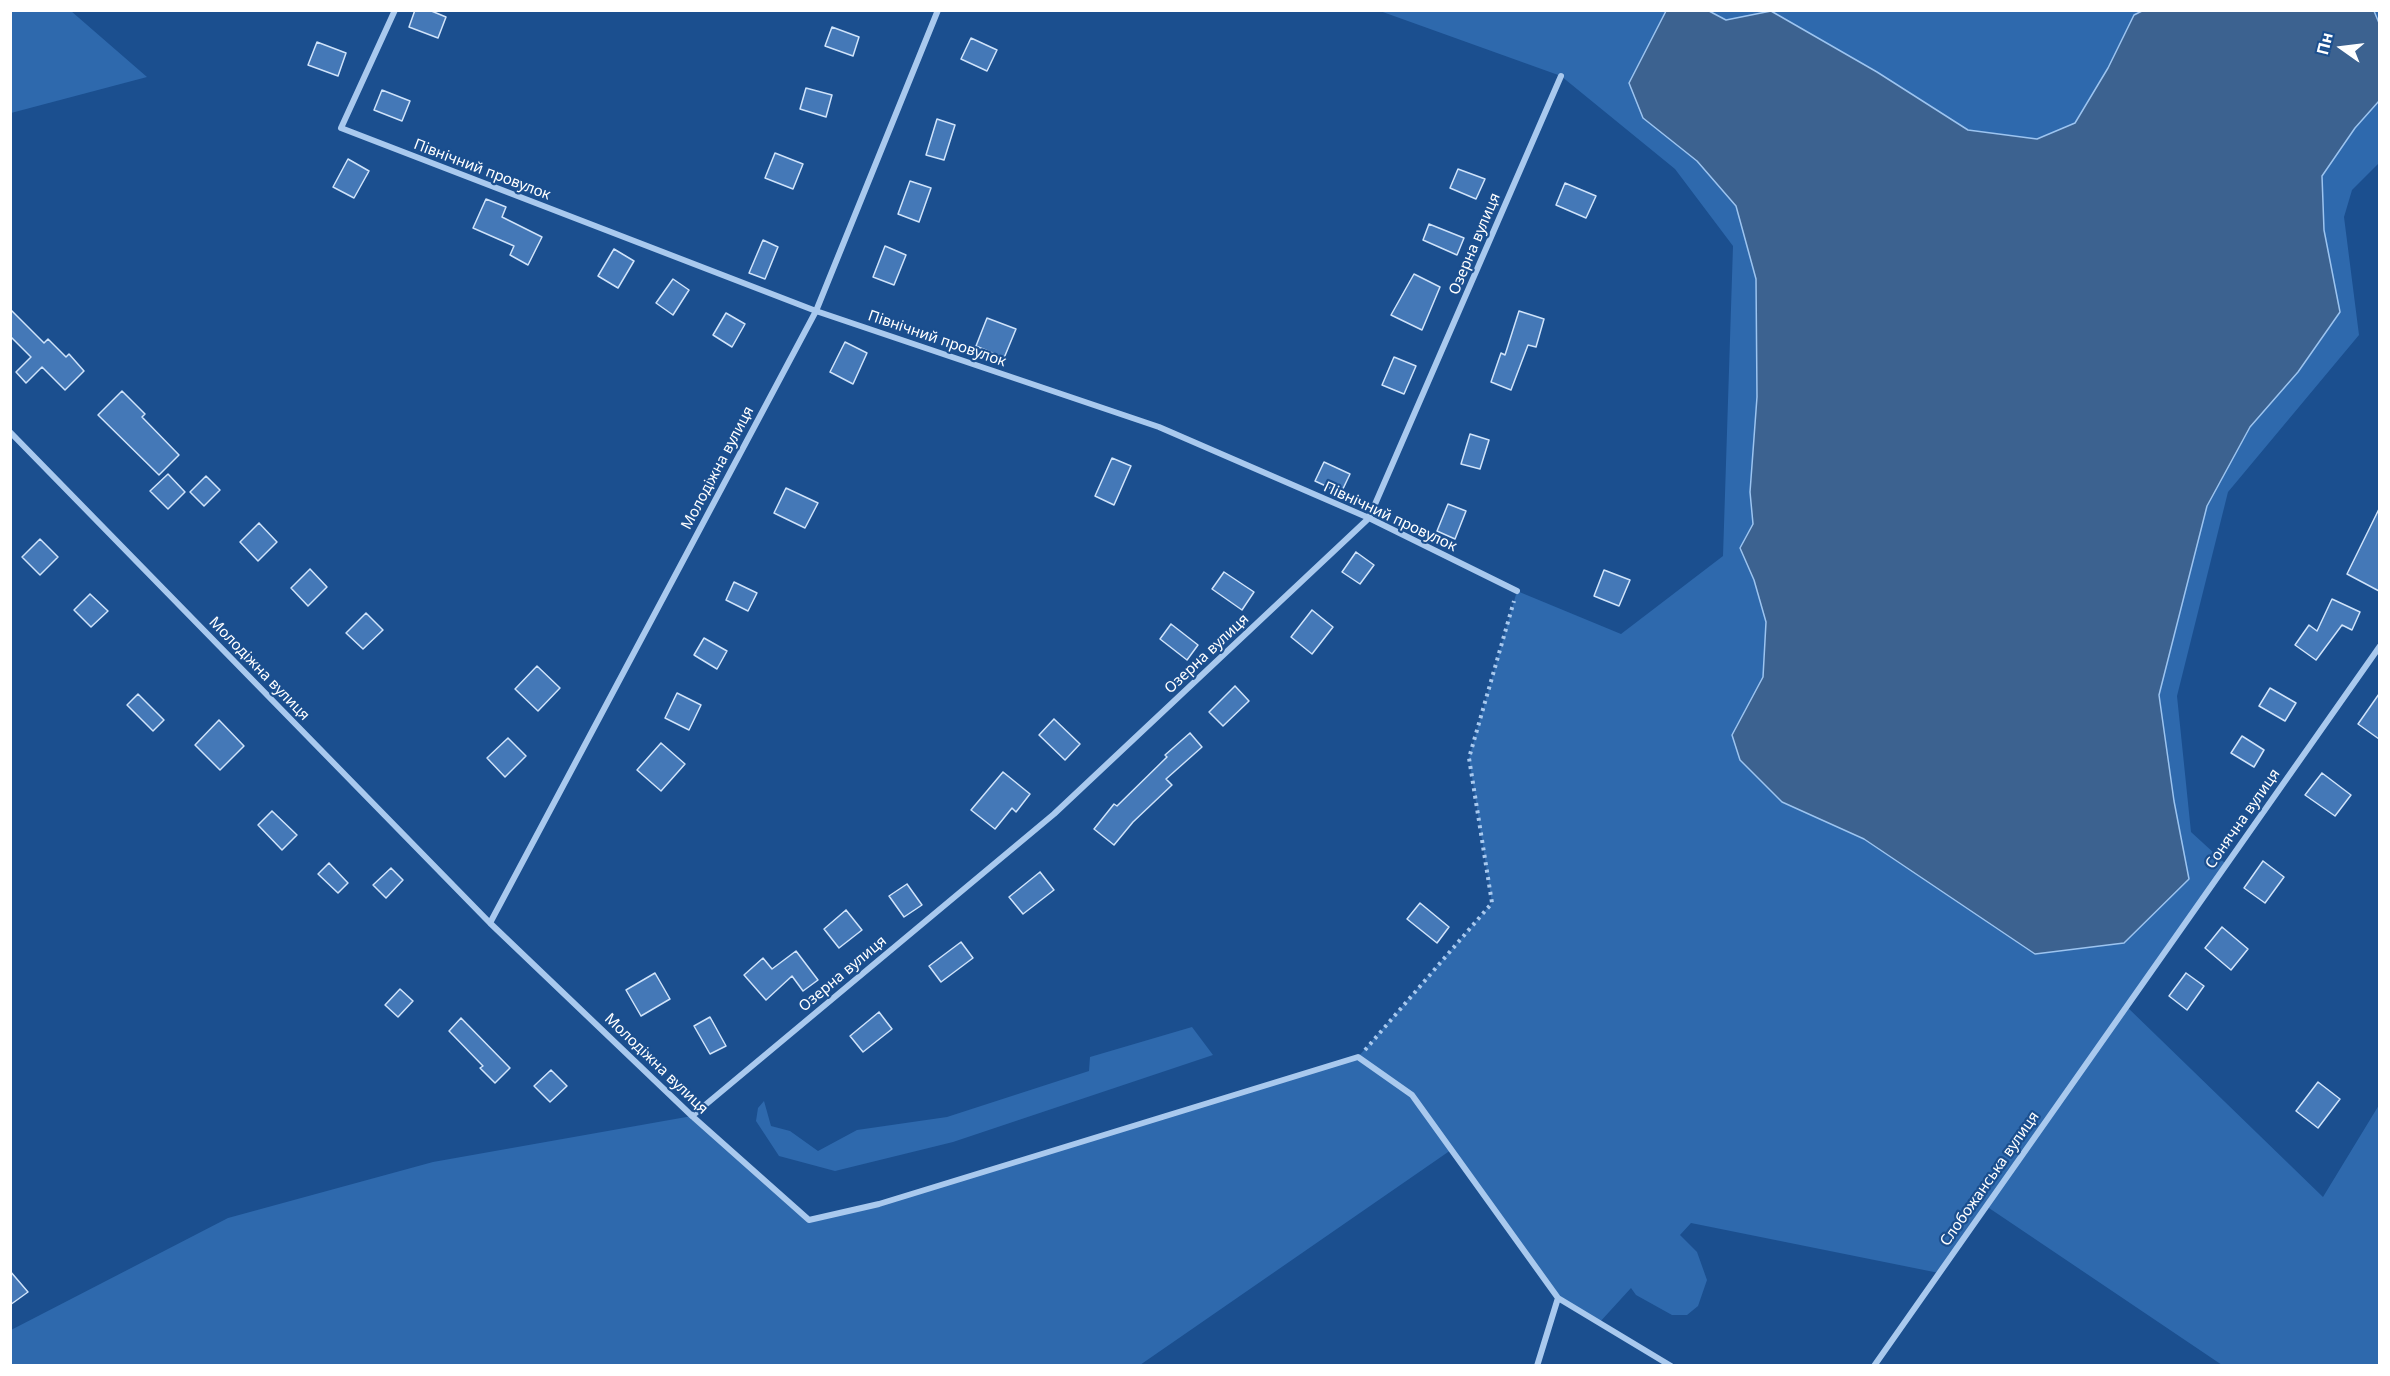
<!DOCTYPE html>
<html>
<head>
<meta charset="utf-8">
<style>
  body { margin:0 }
  #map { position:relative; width:2390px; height:1376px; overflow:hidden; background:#1b4f8f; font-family:"Noto Sans",sans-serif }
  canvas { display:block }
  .frame { position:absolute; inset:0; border:12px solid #fff; pointer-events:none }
  .north { position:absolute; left:2312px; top:18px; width:60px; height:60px; -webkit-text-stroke:4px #1b4f8f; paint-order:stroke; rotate:284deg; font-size:16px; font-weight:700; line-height:24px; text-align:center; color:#fff }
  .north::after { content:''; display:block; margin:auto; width:21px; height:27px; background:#fff; clip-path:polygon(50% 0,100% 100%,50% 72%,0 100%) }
</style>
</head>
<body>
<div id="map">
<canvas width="2390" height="1376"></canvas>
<div class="frame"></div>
<div class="north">Пн</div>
</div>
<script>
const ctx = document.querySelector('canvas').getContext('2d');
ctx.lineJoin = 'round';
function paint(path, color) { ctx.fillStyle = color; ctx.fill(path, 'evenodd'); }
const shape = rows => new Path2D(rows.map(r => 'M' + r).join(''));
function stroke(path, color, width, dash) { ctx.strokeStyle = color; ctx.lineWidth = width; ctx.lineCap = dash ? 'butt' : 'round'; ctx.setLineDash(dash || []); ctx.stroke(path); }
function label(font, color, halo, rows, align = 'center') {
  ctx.font = font + ' "Noto Sans",sans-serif'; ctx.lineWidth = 4.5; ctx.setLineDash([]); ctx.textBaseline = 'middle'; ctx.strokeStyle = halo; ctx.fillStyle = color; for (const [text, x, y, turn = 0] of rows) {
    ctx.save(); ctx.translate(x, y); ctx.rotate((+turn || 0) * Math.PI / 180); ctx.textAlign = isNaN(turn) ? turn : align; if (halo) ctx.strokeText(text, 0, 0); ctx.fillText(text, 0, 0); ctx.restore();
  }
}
paint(shape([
  [11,10,71,11,147,77,11,113],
  [1380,11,2379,11,2379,163,2352,190,2344,217,2359,335,2228,492,2177,696,2191,832,2226,864,2126,1006,2323,1197,2379,1105,2379,1365,2222,1365,1986,1206,1939,1273,1691,1223,1680,1235,1697,1252,1707,1280,1698,1306,1687,1315,1672,1315,1636,1295,1631,1288,1599,1323,1558,1298,1451,1150,1140,1365,11,1366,11,1330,228,1218,433,1162,692,1116,810,1220,879,1204,1358,1057,1492,903,1469,758,1517,591,1621,634,1723,556,1733,246,1675,169,1561,76],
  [1192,1027,1213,1055,953,1142,835,1171,779,1156,756,1121,758,1108,764,1101,771,1126,790,1131,818,1151,857,1130,947,1117,1089,1071,1090,1057]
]), '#2e69ad');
const water = shape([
  [1666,11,1709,11,1726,20,1771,11,1877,72,1968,130,2037,139,2075,123,2108,68,2134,15,2142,11,2374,11,2379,23,2379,101,2355,128,2322,176,2324,230,2340,312,2298,372,2250,427,2207,506,2159,695,2174,801,2189,879,2124,943,2035,954,1864,839,1782,802,1740,760,1732,735,1763,677,1766,622,1754,580,1740,548,1753,524,1750,492,1757,397,1756,279,1736,206,1697,161,1643,118,1629,83,1666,11]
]);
paint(water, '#3c6290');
stroke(water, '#9cc4f0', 1.5);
const building = shape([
  [415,10,429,10,446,17,438,38,409,27,415,10],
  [832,27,859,37,853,56,825,46,832,27],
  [971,38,997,50,987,71,961,59,971,38],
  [317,42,346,53,338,76,308,65,317,42],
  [806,88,832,95,826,117,800,109,806,88],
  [382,90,410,101,402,121,374,110,382,90],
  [937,119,955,125,944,160,926,155,937,119],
  [775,153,803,164,793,189,765,178,775,153],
  [348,159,369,171,354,198,333,187,348,159],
  [1458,169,1485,179,1476,199,1450,188,1458,169],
  [910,181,931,188,919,222,898,214,910,181],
  [1565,183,1596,196,1586,218,1556,205,1565,183],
  [486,199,506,207,502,217,542,237,528,265,510,255,514,246,473,228,486,199],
  [1429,224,1464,238,1457,255,1423,240,1429,224],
  [763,240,778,247,765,279,749,273,763,240],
  [885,246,906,255,894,285,873,277,885,246],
  [614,249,634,261,618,288,598,276,614,249],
  [1414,274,1440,287,1422,330,1391,315,1414,274],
  [673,279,689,290,673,315,656,303,673,279],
  [10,309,44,343,48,339,66,357,69,354,84,371,65,390,42,367,26,383,16,372,31,357,10,336,10,309],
  [1519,311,1544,319,1536,347,1528,345,1511,390,1491,382,1501,353,1505,355,1519,311],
  [726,313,745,324,732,347,713,335,726,313],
  [987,318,1016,329,1004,358,976,346,987,318],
  [845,342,867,353,853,384,830,372,845,342],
  [1394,357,1416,366,1404,394,1382,385,1394,357],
  [122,391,145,414,142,417,179,455,159,475,98,415,122,391],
  [1470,434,1489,440,1480,469,1461,464,1470,434],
  [1112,458,1131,466,1114,505,1095,496,1112,458],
  [1324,462,1350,474,1341,493,1315,481,1324,462],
  [168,474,185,492,168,509,150,491,168,474],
  [206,476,220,490,204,506,190,492,206,476],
  [786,488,818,503,805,528,774,513,786,488],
  [1448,504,1466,511,1455,539,1437,531,1448,504],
  [2379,509,2379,591,2347,574,2379,509],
  [259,523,277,542,258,561,240,542,259,523],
  [40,539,58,557,40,575,22,557,40,539],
  [1356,552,1374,565,1360,584,1342,572,1356,552],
  [310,569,327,587,308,606,291,588,310,569],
  [1604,570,1630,580,1619,606,1594,596,1604,570],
  [1224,572,1254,592,1242,610,1212,589,1224,572],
  [734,582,757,593,748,611,726,600,734,582],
  [90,594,108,611,91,627,74,610,90,594],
  [2332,599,2360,612,2352,630,2342,625,2316,660,2295,645,2309,625,2317,631,2332,599],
  [1312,610,1333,627,1312,654,1291,637,1312,610],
  [366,613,383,630,363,649,346,633,366,613],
  [1171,624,1198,645,1187,660,1160,639,1171,624],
  [704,638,727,651,717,669,694,655,704,638],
  [537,666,560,688,538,711,515,689,537,666],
  [1235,686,1249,701,1223,726,1209,712,1235,686],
  [2270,688,2296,703,2285,721,2259,706,2270,688],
  [677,693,701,705,689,730,665,718,677,693],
  [138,694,164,720,153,731,127,705,138,694],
  [2379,694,2379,739,2358,724,2379,694],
  [1054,719,1080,744,1065,760,1039,735,1054,719],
  [219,720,244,746,220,770,195,745,219,720],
  [1190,733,1202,747,1166,779,1172,785,1133,822,1114,845,1094,829,1114,804,1117,806,1167,757,1165,755,1190,733],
  [2242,736,2264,750,2254,767,2231,753,2242,736],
  [508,738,526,756,505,777,487,758,508,738],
  [661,743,685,764,661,791,637,770,661,743],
  [1003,772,1030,794,1016,812,1012,808,995,829,971,810,1003,772],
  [2322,773,2351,795,2335,816,2305,795,2322,773],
  [272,811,297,835,282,850,258,825,272,811],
  [2263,861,2284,877,2265,903,2244,888,2263,861],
  [329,863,348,883,338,893,318,874,329,863],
  [391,868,403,880,386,898,373,885,391,868],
  [1040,872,1054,890,1023,914,1009,897,1040,872],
  [907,884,922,905,904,917,889,896,907,884],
  [1420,903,1449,927,1437,943,1407,919,1420,903],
  [846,910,862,930,839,948,824,929,846,910],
  [2222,927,2248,949,2231,970,2205,948,2222,927],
  [961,942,973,958,941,982,929,966,961,942],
  [796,951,818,980,803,991,792,976,766,1000,744,975,763,958,772,969,796,951],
  [655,973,670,999,641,1016,626,990,655,973],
  [2186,973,2204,986,2187,1010,2169,996,2186,973],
  [400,989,413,1001,398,1017,385,1005,400,989],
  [879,1012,892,1029,863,1052,850,1036,879,1012],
  [710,1017,726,1046,710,1054,694,1026,710,1017],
  [461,1018,510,1068,495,1083,480,1068,483,1066,449,1031,461,1018],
  [551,1070,567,1086,550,1102,534,1086,551,1070],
  [2318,1082,2340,1099,2318,1128,2296,1111,2318,1082],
  [10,1271,28,1292,10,1305,10,1271]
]);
paint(building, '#4478b7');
stroke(building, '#cfe3fa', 1.5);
stroke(shape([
  [1365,1050,1492,903,1469,758,1514,601]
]), '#a9c9ee', 4, [3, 4.5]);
stroke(shape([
  [395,10,341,128,816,311,1159,427,1369,518,1517,591],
  [10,432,490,923,692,1116,809,1220,879,1204,1358,1057,1412,1095,1558,1298,1671,1366],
  [490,923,816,311,938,10],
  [692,1116,1054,814,1369,518,1561,76],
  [1537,1366,1558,1298],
  [1874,1366,2380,646]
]), '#a9c9ee', 6);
label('15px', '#fff', '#1b4f8f', [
  ["Північний провулок",482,170,21],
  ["Озерна вулиця",1475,244,-67],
  ["Північний провулок",937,339,19],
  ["Молодіжна вулиця",718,468,-62],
  ["Північний провулок",1390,517,25],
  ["Озерна вулиця",1207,654,-43],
  ["Молодіжна вулиця",259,669,46],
  ["Сонячна вулиця",2243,819,-55],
  ["Озерна вулиця",843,974,-40],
  ["Молодіжна вулиця",656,1064,44],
  ["Слобожанська вулиця",1990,1179,-55]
]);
</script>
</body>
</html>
